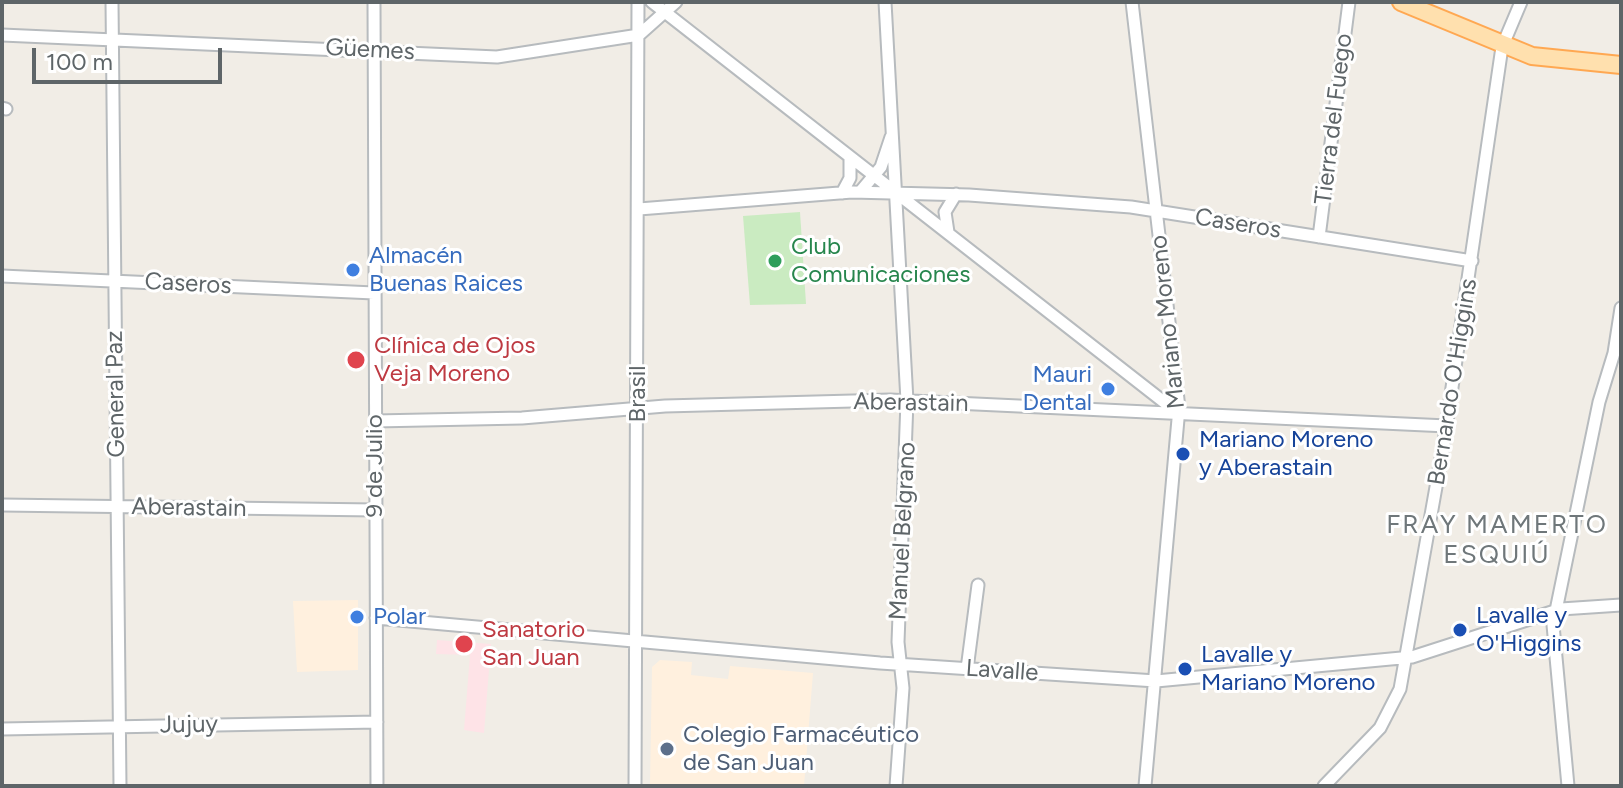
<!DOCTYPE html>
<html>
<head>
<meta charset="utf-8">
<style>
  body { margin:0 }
  #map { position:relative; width:1623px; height:788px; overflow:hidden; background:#f1ede6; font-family:Figtree,sans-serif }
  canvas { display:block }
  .frame { position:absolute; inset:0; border:4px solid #5e6568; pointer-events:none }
  .scale { position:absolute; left:32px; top:48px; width:190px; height:36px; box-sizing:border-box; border:4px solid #5e6568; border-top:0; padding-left:10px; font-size:24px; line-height:28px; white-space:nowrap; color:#5e6568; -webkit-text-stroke:6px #fff; paint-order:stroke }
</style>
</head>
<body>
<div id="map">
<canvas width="1623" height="788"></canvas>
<div class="frame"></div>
<div class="scale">100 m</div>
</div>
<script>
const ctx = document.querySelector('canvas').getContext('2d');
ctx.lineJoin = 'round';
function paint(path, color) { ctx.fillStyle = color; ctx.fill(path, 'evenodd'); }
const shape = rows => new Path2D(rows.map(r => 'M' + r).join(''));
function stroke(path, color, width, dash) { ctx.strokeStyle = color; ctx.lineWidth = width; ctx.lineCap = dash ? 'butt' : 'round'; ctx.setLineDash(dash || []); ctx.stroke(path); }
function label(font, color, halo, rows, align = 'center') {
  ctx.font = font + ' Figtree,sans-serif'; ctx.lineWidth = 6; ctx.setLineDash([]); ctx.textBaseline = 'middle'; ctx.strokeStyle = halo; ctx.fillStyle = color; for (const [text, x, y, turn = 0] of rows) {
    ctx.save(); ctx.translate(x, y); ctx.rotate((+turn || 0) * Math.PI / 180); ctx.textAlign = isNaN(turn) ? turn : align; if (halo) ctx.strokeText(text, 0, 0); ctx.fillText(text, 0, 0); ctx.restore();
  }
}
paint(shape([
  [358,600,358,670,297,672,293,601],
  [660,660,692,662,691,675,728,679,730,666,813,673,804,786,650,786,652,667]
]), '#fff0de');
paint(shape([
  [437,640,491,644,484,733,464,730,470,655,436,654]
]), '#fee3e7');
paint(shape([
  [800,212,806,304,750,305,743,216]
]), '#caebc1');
const minor = shape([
  [112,2,120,786],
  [374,2,377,786],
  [652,2,1178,413],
  [885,2,907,401,898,642,903,688,896,786],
  [1132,2,1179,408,1145,786],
  [2,35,497,57,639,35,676,2],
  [2,108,6,109],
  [860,192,881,167,891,137],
  [842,193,850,178,850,158],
  [639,209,852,192,969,195,1131,207,1472,261],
  [948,232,945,212,956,194],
  [1319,237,1349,2],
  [2,276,374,293],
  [375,421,522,418,665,406,890,400,1447,426],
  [2,505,375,510],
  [376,618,880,663,1156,681,1412,657,1561,609,1621,605],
  [967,669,978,585],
  [2,729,377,722],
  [635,786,638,2],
  [1324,786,1380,728,1400,689,1444,442,1502,47,1521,2],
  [1568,786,1553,625,1599,402,1614,353,1621,308]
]);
const primary = shape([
  [1401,2,1532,56,1621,65]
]);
stroke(minor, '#b7bbbe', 15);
stroke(primary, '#ffa852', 20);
stroke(minor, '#fff', 11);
stroke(primary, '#ffe0ae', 16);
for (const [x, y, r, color] of [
  [775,261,8,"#2e9e5b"],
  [353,270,8,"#3f7fe0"],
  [356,360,10,"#e0444e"],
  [1108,389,8,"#3f7fe0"],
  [1183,454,8,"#1a4fb4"],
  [357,617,8,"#3f7fe0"],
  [1460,630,8,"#1a4fb4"],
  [464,644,10,"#e0444e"],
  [1185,669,8,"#1a4fb4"],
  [667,749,8,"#5c6f8a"]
]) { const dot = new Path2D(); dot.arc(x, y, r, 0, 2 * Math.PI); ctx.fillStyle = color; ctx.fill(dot); stroke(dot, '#fff', 3); }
label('24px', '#5e6568', '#fff', [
  ["Güemes",370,50,3],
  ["Tierra del Fuego",1334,119,-83],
  ["Caseros",1238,224,9],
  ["Caseros",188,284,3],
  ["Mariano Moreno",1168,322,-96],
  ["Bernardo O'Higgins",1453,382,-81],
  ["General Paz",116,394,-91],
  ["Brasil",638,394,-90],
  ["Aberastain",911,403,1],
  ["9 de Julio",375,466,-90],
  ["Aberastain",189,508,1],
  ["Manuel Belgrano",903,531,-87],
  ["Lavalle",1002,671,4],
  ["Jujuy",189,725,-1]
]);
label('24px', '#27864d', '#fff', [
  ["Club",791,247],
  ["Comunicaciones",791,275]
], 'left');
label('24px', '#366cbe', '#fff', [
  ["Almacén",369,256],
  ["Buenas Raices",369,284],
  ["Mauri",1092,375,"right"],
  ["Dental",1092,403,"right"],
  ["Polar",373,617]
], 'left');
label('24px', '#be3a42', '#fff', [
  ["Clínica de Ojos",374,346],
  ["Veja Moreno",374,374],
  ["Sanatorio",482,630],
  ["San Juan",482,658]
], 'left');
label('24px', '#164399', '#fff', [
  ["Mariano Moreno",1199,440],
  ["y Aberastain",1199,468],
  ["Lavalle y",1476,616],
  ["O'Higgins",1476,644],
  ["Lavalle y",1201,655],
  ["Mariano Moreno",1201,683]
], 'left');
label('24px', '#4e5e75', '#fff', [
  ["Colegio Farmacéutico",683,735],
  ["de San Juan",683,763]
], 'left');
ctx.letterSpacing = '2px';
label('26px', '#6f777a', '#fff', [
  ["FRAY MAMERTO",1497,525],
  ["ESQUIÚ",1497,555]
]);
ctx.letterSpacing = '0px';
</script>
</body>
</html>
